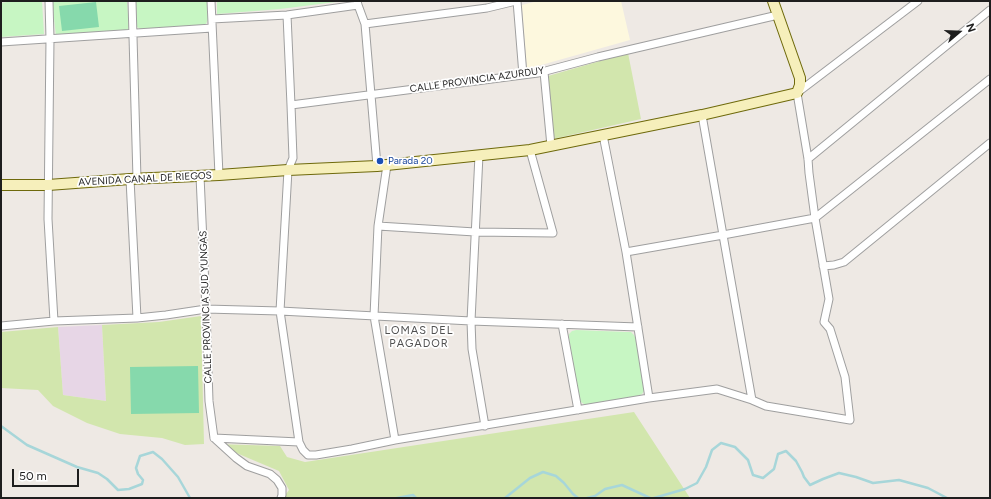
<!DOCTYPE html>
<html>
<head>
<meta charset="utf-8">
<style>
  body { margin:0 }
  #map { position:relative; width:991px; height:499px; overflow:hidden; background:#eee9e4; font-family:Figtree,sans-serif }
  canvas { display:block }
  .frame { position:absolute; inset:0; border:2px solid #1e1e1e; pointer-events:none }
  .north { position:absolute; left:939px; top:12px; width:40px; height:40px; -webkit-text-stroke:3px #fff; paint-order:stroke; rotate:71deg; font-size:11px; font-weight:700; line-height:16px; text-align:center; color:#1e1e1e }
  .north::after { content:''; display:block; margin:auto; width:14px; height:18px; background:#1e1e1e; clip-path:polygon(50% 0,100% 100%,50% 72%,0 100%) }
  .scale { position:absolute; left:12px; top:469px; width:67px; height:18px; box-sizing:border-box; border:2px solid #1e1e1e; border-top:0; padding-left:5px; font-size:12px; line-height:14px; white-space:nowrap; color:#1e1e1e; -webkit-text-stroke:3px #fff; paint-order:stroke }
</style>
</head>
<body>
<div id="map">
<canvas width="991" height="499"></canvas>
<div class="frame"></div>
<div class="north">N</div>
<div class="scale">50 m</div>
</div>
<script>
const ctx = document.querySelector('canvas').getContext('2d');
ctx.lineJoin = 'round';
function paint(path, color) { ctx.fillStyle = color; ctx.fill(path, 'evenodd'); }
const shape = rows => new Path2D(rows.map(r => 'M' + r).join(''));
function stroke(path, color, width, dash) { ctx.strokeStyle = color; ctx.lineWidth = width; ctx.lineCap = dash ? 'butt' : 'round'; ctx.setLineDash(dash || []); ctx.stroke(path); }
function label(font, color, halo, rows, align = 'center') {
  ctx.font = font + ' Figtree,sans-serif'; ctx.lineWidth = 3.5; ctx.setLineDash([]); ctx.textBaseline = 'middle'; ctx.strokeStyle = halo; ctx.fillStyle = color; for (const [text, x, y, turn = 0] of rows) {
    ctx.save(); ctx.translate(x, y); ctx.rotate((+turn || 0) * Math.PI / 180); ctx.textAlign = isNaN(turn) ? turn : align; if (halo) ctx.strokeText(text, 0, 0); ctx.fillText(text, 0, 0); ctx.restore();
  }
}
paint(shape([
  [102,325,106,401,63,395,58,327]
]), '#e7d6e6');
paint(shape([
  [538,1,621,1,630,40,527,69,522,5]
]), '#fdf8de');
paint(shape([
  [628,53,641,119,553,139,548,76],
  [201,316,204,444,185,445,162,438,120,434,87,423,53,406,38,390,1,388,1,332,58,327,63,395,106,401,102,325,159,322],
  [634,412,690,498,283,498,289,490,279,471,215,444,280,446,287,457,305,462]
]), '#d2e6ad');
paint(shape([
  [13,1,42,1,44,34,1,37,1,3],
  [52,1,127,1,129,27,128,30,127,32,56,36],
  [136,1,208,1,208,19,206,24,203,26,142,30,137,27,137,24],
  [217,1,344,1,280,9,217,14],
  [576,330,627,332,631,332,634,335,636,339,644,387,644,391,642,394,638,396,588,404,584,404,581,402,579,399,569,338,569,334,572,331]
]), '#c7f6c3');
paint(shape([
  [96,2,99,27,62,31,59,6],
  [198,366,199,413,131,414,130,367]
]), '#86d9ac');
stroke(shape([
  [1,426,27,445,77,467,98,473,107,479,118,490,129,489,142,484,143,480,138,474,136,468,140,456,153,452,162,459,178,477,190,498],
  [397,498,413,495,416,498],
  [505,498,530,478,543,472,556,476,564,483,573,494,578,498],
  [587,498,595,496,605,489,622,485,650,498],
  [654,498,685,489,697,483,706,467,712,450,721,443,735,447,748,460,753,475,763,478,774,469,778,454,786,451,796,461,802,472,804,477,810,485,823,479,839,473,856,477,873,483,899,480,928,488,947,498]
]), '#a7d6d9', 2.5);
const street = shape([
  [49,1,50,39,48,219,54,321],
  [132,1,137,179],
  [211,1,219,175],
  [357,1,358,5,365,24,377,166],
  [517,1,523,75],
  [287,15,291,105,293,158,288,170,280,311,299,442],
  [212,19,287,15,358,5],
  [365,24,487,8,516,1],
  [1,42,212,28],
  [544,72,551,146],
  [291,105,538,73,598,57,778,15],
  [702,115,723,235,752,400,766,406,850,420,845,377,830,329,824,322,829,299,815,218,809,173,808,159,797,93,918,1],
  [603,135,626,252,649,398],
  [479,155,471,321,472,349,485,426],
  [808,159,990,10],
  [387,165,378,226,374,316,395,440],
  [200,176,206,309,209,401,214,438],
  [130,179,137,318],
  [378,226,475,232,553,233,530,150],
  [626,252,723,235,815,218,990,79],
  [823,266,834,265,844,262,990,143],
  [562,324,578,410],
  [1,326,54,321,137,318,166,315,206,309,280,311,471,321,638,327],
  [214,438,299,442,303,450,308,455,316,455,352,449,395,440,649,398,717,389,752,400],
  [214,438,236,458,247,466,270,474,277,480,282,488,282,495,281,498]
]);
const secondary = shape([
  [1,185,48,185,130,179,219,175,288,170,377,166,530,150,702,115,797,93,800,85,800,78,773,1]
]);
stroke(street, '#9f9f9f', 9);
stroke(secondary, '#6e690b', 12);
stroke(street, '#fff', 7);
stroke(secondary, '#f6efbb', 10);
for (const [x, y, r, color] of [
  [380,161,4,"#1a4fb4"]
]) { const dot = new Path2D(); dot.arc(x, y, r, 0, 2 * Math.PI); ctx.fillStyle = color; ctx.fill(dot); stroke(dot, '#fff', 1.5); }
label('10px', '#1e1e1e', '#fff', [
  ["CALLE PROVINCIA AZURDUY",477,80,-8],
  ["AVENIDA CANAL DE RIEGOS",145,179,-3],
  ["CALLE PROVINCIA SUD YUNGAS",206,307,-92]
]);
label('10px', '#164399', '#fff', [
  ["Parada 20",388,161]
], 'left');
ctx.letterSpacing = '1px';
label('11px', '#515151', '#fff', [
  ["LOMAS DEL",419,331],
  ["PAGADOR",419,344]
]);
ctx.letterSpacing = '0px';
</script>
</body>
</html>
